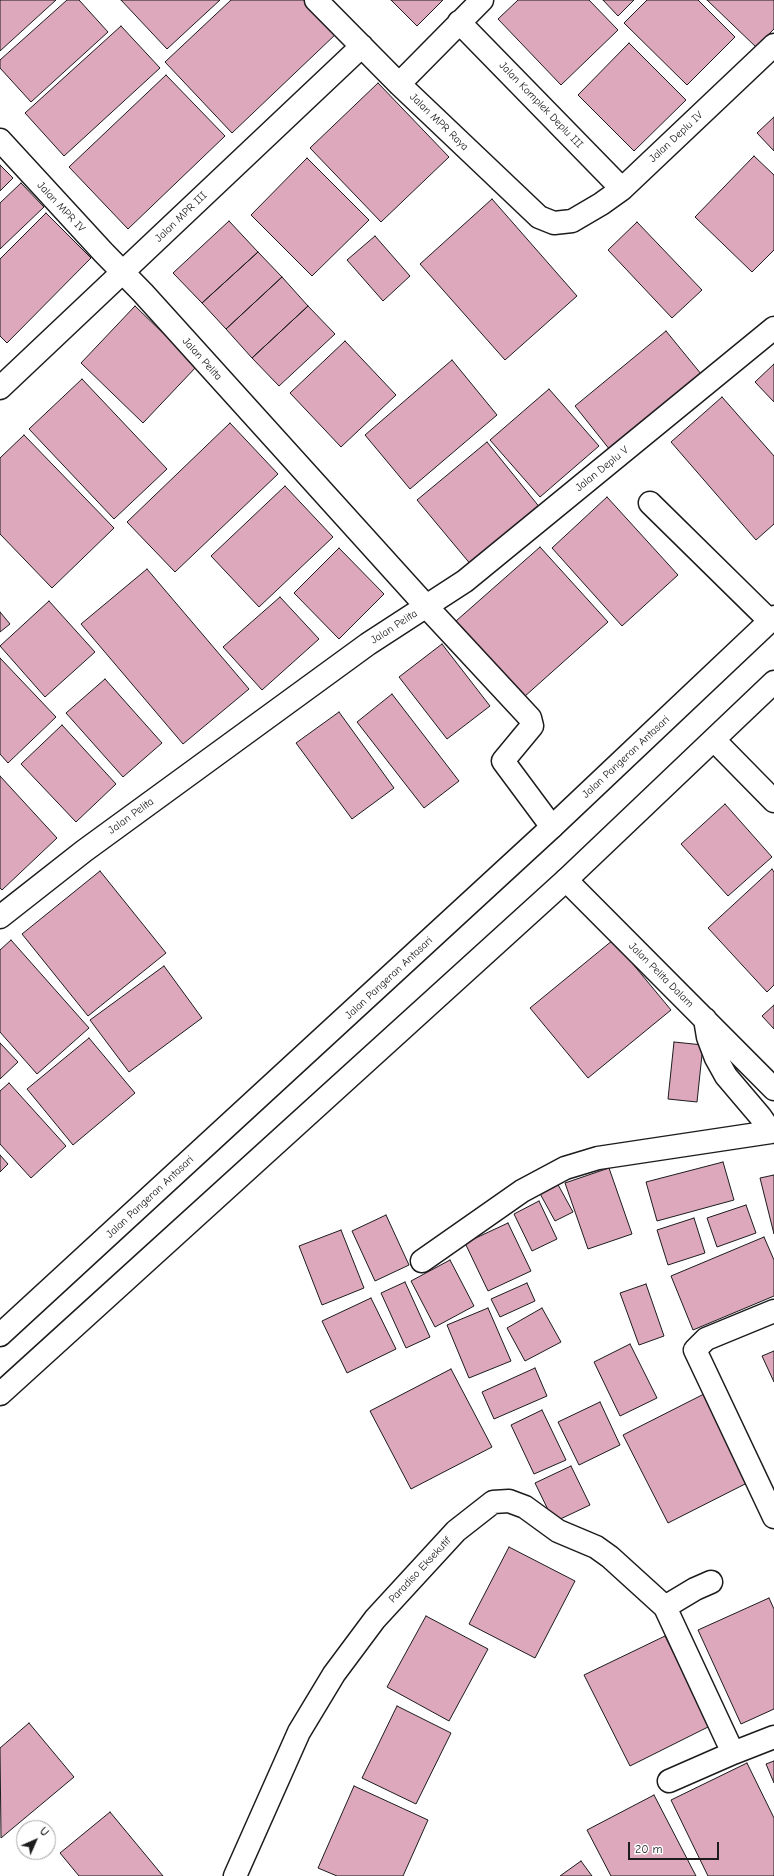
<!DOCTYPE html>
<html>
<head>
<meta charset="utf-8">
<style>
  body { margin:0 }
  #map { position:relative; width:774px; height:1876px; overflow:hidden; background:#fff; font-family:"Comic Neue",sans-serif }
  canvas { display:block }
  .north { position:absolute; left:16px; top:1820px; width:40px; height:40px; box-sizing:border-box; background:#fff; border:1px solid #a4a4a4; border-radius:50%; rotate:45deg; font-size:11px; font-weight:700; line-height:16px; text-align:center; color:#1c1c1c }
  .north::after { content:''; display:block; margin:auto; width:14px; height:18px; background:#1c1c1c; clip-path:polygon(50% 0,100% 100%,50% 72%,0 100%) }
  .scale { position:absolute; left:628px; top:1842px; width:91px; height:18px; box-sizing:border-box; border:2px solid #1c1c1c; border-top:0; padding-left:5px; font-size:12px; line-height:14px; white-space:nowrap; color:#1c1c1c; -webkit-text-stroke:3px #fff; paint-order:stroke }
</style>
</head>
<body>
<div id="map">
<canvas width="774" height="1876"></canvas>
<div class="north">U</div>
<div class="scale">20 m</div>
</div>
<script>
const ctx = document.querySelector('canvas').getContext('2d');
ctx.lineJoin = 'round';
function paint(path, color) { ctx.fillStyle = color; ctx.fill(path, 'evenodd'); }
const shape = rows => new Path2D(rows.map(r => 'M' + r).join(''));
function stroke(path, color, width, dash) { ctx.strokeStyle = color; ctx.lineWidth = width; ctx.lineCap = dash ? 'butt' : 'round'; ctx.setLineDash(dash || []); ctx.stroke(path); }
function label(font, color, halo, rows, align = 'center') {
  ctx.font = font + ' "Comic Neue",sans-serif'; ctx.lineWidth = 4; ctx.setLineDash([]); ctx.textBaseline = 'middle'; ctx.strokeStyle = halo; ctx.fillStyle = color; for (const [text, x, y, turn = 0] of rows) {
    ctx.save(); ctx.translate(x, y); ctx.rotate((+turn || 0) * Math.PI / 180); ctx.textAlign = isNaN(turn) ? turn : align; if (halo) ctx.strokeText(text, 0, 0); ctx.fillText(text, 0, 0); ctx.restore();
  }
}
const building = shape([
  [0,0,56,0,0,51,0,0],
  [67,0,79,0,108,32,31,102,0,68,0,60,67,0],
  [121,0,220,0,167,49,121,0],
  [231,0,306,0,337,33,232,133,165,62,231,0],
  [391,0,443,0,417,26,391,0],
  [518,0,589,0,618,30,561,85,498,19,518,0],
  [603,0,634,0,618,16,603,0],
  [647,0,698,0,735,37,687,85,624,23,647,0],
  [707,0,774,0,774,29,756,47,707,0],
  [121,26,160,68,64,156,25,113,121,26],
  [629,43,686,100,634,151,578,95,629,43],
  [166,75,225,136,128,229,69,167,166,75],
  [378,83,449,157,381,222,310,148,378,83],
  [774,117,774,151,757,133,774,117],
  [754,156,774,175,774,250,752,272,695,217,754,156],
  [307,158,369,220,312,276,251,215,307,158],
  [0,165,13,178,0,191,0,165],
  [21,183,44,207,0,249,0,203,21,183],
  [492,199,577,296,505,360,420,264,492,199],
  [46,213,91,258,7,343,0,336,0,259,46,213],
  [229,221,258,252,202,303,173,273,229,221],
  [637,222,702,290,672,318,608,250,637,222],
  [375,236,410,276,383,301,347,260,375,236],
  [258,252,282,277,226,329,202,303,258,252],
  [282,277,308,306,252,358,226,329,282,277],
  [135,306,197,366,143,423,81,363,135,306],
  [308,306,335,334,279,386,252,358,308,306],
  [666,331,706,380,614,455,575,406,666,331],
  [345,341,396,395,341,447,290,393,345,341],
  [452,360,497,415,410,489,365,435,452,360],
  [774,364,774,402,755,382,774,364],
  [82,379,167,469,114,519,29,429,82,379],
  [549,389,599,446,540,497,490,440,549,389],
  [722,397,774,456,774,524,756,540,671,442,722,397],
  [230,423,278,474,175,572,127,522,230,423],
  [24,435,114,528,52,588,0,534,0,458,24,435],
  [487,442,541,509,472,566,417,500,487,442],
  [285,486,333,537,259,607,211,556,285,486],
  [607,497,678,575,622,626,552,548,607,497],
  [540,547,608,622,524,697,456,621,540,547],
  [339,548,384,594,339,639,294,593,339,548],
  [147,569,249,689,183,744,81,624,147,569],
  [280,597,319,639,262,690,223,647,280,597],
  [49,601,95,652,45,697,0,646,49,601],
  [0,612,10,624,0,632,0,612],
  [442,644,490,706,447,739,399,677,442,644],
  [0,658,56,717,8,763,0,754,0,658],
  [105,679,162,743,123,777,66,713,105,679],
  [392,694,459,781,424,808,357,722,392,694],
  [339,712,394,788,352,819,296,743,339,712],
  [62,725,116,784,76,822,21,764,62,725],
  [0,776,57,838,2,890,0,888,0,776],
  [725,804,772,857,728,896,681,844,725,804],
  [772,869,774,872,774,985,767,992,708,928,772,869],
  [100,871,166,953,88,1016,22,934,100,871],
  [11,940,89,1028,37,1074,0,1032,0,950,11,940],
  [613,940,671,1010,588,1078,530,1008,613,940],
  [164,966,202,1018,129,1072,90,1020,164,966],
  [774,1005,774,1029,762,1016,774,1005],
  [89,1038,135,1093,73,1145,27,1089,89,1038],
  [674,1042,703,1045,697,1102,668,1099,674,1042],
  [0,1043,18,1062,0,1079,0,1043],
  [9,1083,66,1146,31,1178,0,1144,0,1091,9,1083],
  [0,1155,8,1164,0,1172,0,1155],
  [723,1162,734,1200,657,1221,646,1182,723,1162],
  [609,1168,632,1234,588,1249,565,1183,609,1168],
  [774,1175,774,1234,760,1178,774,1175],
  [556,1181,573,1212,555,1221,538,1190,556,1181],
  [539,1201,557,1239,532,1251,514,1214,539,1201],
  [746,1205,756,1233,717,1247,707,1218,746,1205],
  [386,1215,409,1265,375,1281,352,1231,386,1215],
  [694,1218,705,1253,668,1265,657,1230,694,1218],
  [508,1223,531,1271,488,1291,465,1243,508,1223],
  [341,1230,364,1288,322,1305,299,1246,341,1230],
  [764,1237,774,1260,774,1296,693,1330,671,1276,764,1237],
  [450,1260,474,1306,435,1327,411,1281,450,1260],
  [405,1282,430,1337,406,1348,381,1293,405,1282],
  [527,1283,535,1301,500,1317,491,1299,527,1283],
  [646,1284,664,1336,639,1345,620,1293,646,1284],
  [371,1298,396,1349,347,1373,322,1321,371,1298],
  [488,1308,511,1361,469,1378,447,1325,488,1308],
  [542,1308,561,1342,525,1361,507,1328,542,1308],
  [630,1344,657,1398,620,1416,594,1362,630,1344],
  [774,1351,774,1382,762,1356,774,1351],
  [535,1368,547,1396,494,1419,482,1392,535,1368],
  [451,1369,492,1447,411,1489,370,1411,451,1369],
  [704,1394,749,1482,668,1523,623,1435,704,1394],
  [600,1402,620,1445,579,1465,558,1422,600,1402],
  [542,1410,566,1460,534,1474,511,1425,542,1410],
  [571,1466,590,1505,554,1522,535,1483,571,1466],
  [509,1547,575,1581,535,1658,469,1624,509,1547],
  [769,1598,774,1609,774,1709,741,1724,698,1630,769,1598],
  [426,1616,488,1649,449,1721,387,1687,426,1616],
  [665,1636,710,1726,630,1766,584,1675,665,1636],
  [397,1706,451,1733,416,1804,362,1778,397,1706],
  [29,1723,74,1777,1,1838,0,1748,29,1723],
  [774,1761,774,1783,766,1764,774,1761],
  [747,1763,774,1818,774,1876,708,1876,671,1800,747,1763],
  [354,1786,428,1820,403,1876,337,1876,318,1868,354,1786],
  [654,1795,696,1876,611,1876,587,1830,654,1795],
  [110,1812,163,1876,79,1876,60,1853,110,1812],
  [581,1861,592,1876,560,1876,581,1861]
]);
paint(building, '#dda7bc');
stroke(building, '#1c1c1c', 1);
const minor = shape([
  [316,0,399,84,539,217,554,223,572,221,601,204,622,189,774,45],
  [459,22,622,189],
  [399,84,482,0],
  [0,140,103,252,143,293,426,606,530,718,532,726,503,761,552,827],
  [0,388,362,46],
  [650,503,770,621],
  [714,740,774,801],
  [566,880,774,1089],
  [0,917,84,851,368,644,465,581,774,328],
  [422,1261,522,1191,565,1168,598,1158,771,1132,760,1116,726,1076,716,1058,708,1037,705,1019],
  [774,1311,706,1339,695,1350,774,1517],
  [665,1607,733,1753,774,1737],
  [669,1781,733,1753],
  [235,1876,299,1732,334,1674,375,1619,456,1531,493,1502,509,1501,525,1507,558,1531,596,1547,610,1557,665,1607,695,1589,711,1582]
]);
const major = shape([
  [0,1335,552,827,774,617],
  [0,1394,566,880,774,682]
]);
stroke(minor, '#1c1c1c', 25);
stroke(major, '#1c1c1c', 25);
stroke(minor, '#fff', 22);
stroke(major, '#fff', 22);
label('11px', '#1c1c1c', '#fff', [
  ["Jalan Komplek Deplu III",541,105,46],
  ["Jalan MPR Raya",439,122,44],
  ["Jalan Deplu IV",676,137,-43],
  ["Jalan MPR IV",61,207,47],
  ["Jalan MPR III",181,217,-44],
  ["Jalan Pelita",202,359,48],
  ["Jalan Deplu V",602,469,-39],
  ["Jalan Pelita",394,627,-33],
  ["Jalan Pangeran Antasari",626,757,-43],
  ["Jalan Pelita",131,816,-36],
  ["Jalan Pelita Dalam",661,975,45],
  ["Jalan Pangeran Antasari",389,978,-43],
  ["Jalan Pangeran Antasari",150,1197,-43],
  ["Paradiso Eksekutif",420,1570,-47]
]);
</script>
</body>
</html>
